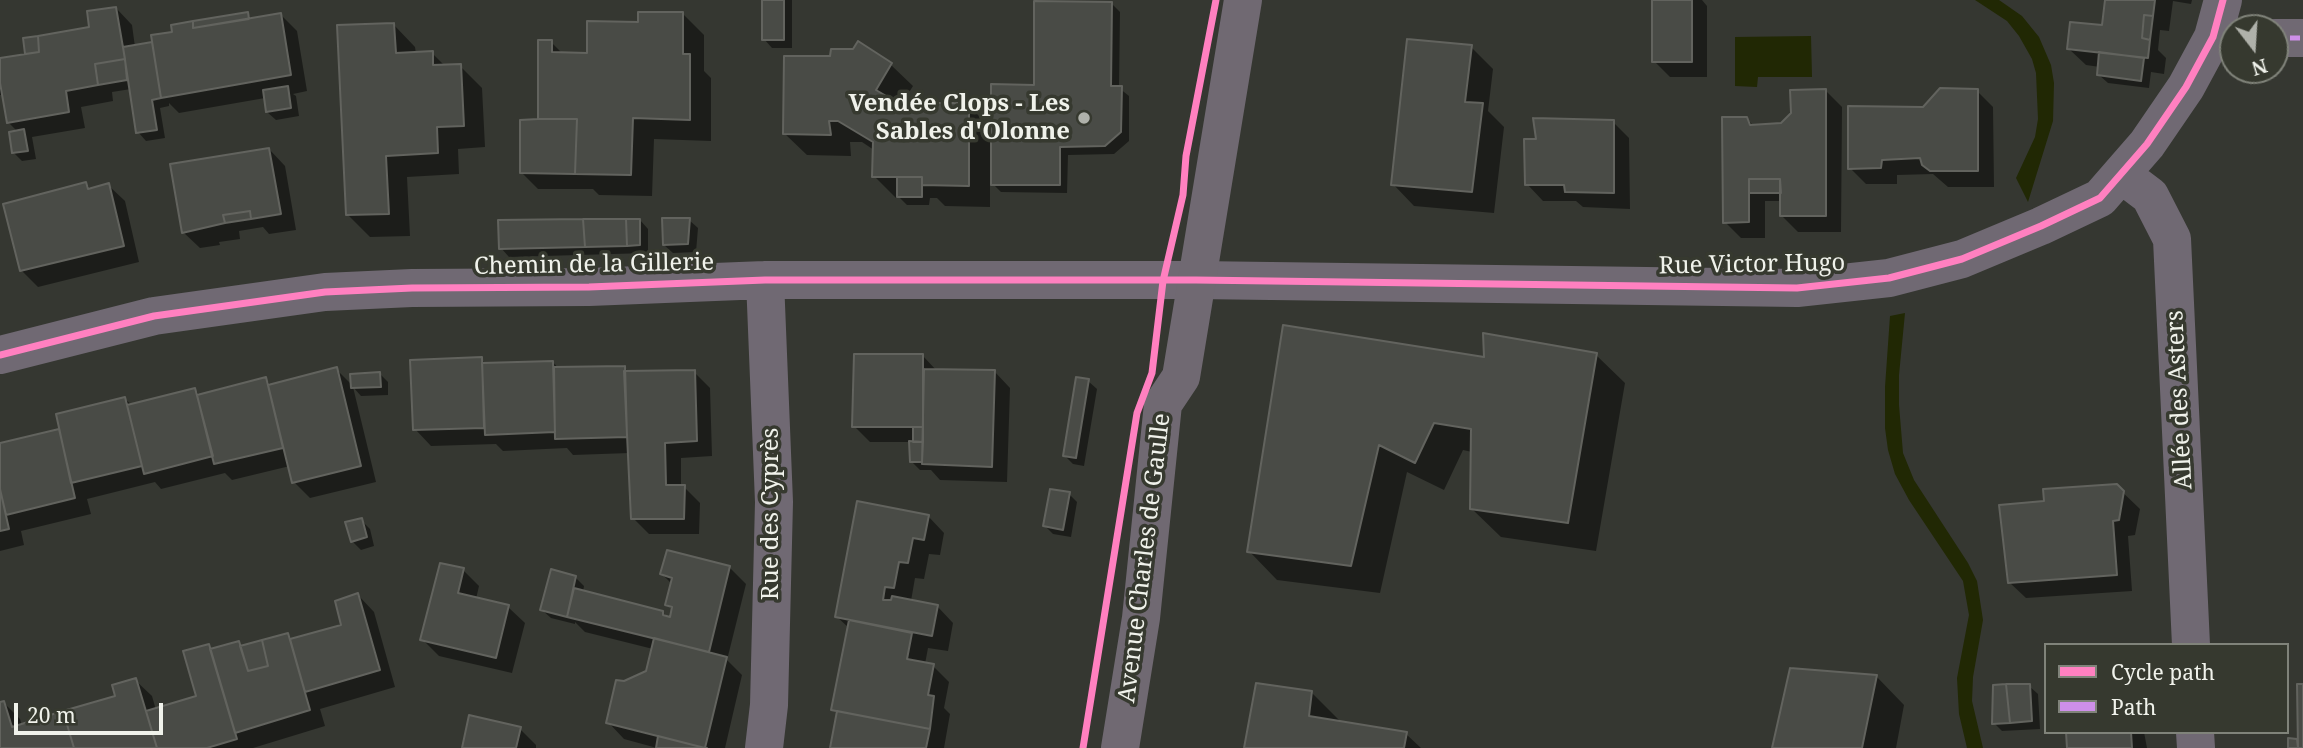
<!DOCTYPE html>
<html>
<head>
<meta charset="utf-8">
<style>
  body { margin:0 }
  #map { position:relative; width:2303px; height:748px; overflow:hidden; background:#353731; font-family:"Noto Serif",serif }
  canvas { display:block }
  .legend { position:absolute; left:2044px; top:643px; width:245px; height:91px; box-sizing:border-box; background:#36392f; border:2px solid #80837a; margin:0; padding:9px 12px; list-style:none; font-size:21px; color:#f0f2eb }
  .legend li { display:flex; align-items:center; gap:14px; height:35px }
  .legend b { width:35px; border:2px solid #80837a }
  .north { position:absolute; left:2219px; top:14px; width:70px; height:70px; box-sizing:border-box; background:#36392f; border:2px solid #80837a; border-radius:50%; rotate:163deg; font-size:19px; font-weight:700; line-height:28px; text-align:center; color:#f0f2eb }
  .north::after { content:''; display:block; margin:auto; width:24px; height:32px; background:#afb1aa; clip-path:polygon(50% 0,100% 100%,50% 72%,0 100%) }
  .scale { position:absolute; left:14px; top:703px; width:149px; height:32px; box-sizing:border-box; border:4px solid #f0f2eb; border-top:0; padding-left:9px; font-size:21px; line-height:24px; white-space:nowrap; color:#f0f2eb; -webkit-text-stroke:5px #36392f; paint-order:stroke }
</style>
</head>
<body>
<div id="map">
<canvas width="2303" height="748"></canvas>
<ul class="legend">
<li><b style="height:9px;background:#ff80c0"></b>Cycle path</li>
<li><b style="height:9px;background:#ce8fe9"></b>Path</li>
</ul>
<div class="north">N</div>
<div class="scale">20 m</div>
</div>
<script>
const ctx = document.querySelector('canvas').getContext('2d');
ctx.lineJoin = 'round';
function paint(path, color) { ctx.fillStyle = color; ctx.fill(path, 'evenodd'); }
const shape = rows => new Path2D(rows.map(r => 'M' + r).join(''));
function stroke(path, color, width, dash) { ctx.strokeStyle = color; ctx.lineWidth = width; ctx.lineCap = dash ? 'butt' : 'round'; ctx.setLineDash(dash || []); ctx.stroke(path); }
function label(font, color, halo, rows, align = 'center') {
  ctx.font = font + ' "Noto Serif",serif'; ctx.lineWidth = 7; ctx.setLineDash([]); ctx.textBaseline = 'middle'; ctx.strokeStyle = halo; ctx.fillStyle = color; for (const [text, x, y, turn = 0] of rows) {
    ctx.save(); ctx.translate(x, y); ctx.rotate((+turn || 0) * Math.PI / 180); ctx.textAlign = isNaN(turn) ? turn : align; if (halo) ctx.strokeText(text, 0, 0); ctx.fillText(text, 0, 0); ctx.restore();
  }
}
paint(shape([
  [1975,0,1999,0,2022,16,2039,37,2051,65,2054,83,2053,121,2028,202,2016,178,2035,137,2038,119,2036,73,2032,59,2019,36,2007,21],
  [1811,36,1812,77,1758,77,1757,87,1735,86,1735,37],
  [1905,313,1899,375,1899,405,1903,453,1914,480,1968,563,1977,581,1983,620,1973,677,1972,701,1983,748,1967,748,1959,714,1957,678,1969,615,1963,581,1909,500,1895,474,1888,450,1885,428,1885,387,1890,316]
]), '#212804');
paint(shape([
  [764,0,792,0,792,48,772,48,764,39],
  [1654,0,1702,0,1707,6,1707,77,1670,77,1654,61],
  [2106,0,2192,0,2191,4,2173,1,2169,31,2160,30,2158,50,2166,58,2164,74,2151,72,2149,88,2108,83,2099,75,2100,67,2086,65,2069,49,2103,27],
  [1112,4,1120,12,1119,88,1129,96,1129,141,1114,154,1068,155,1067,193,1001,192,990,181,990,207,945,206,937,198,930,198,929,205,907,205,900,198,896,198,874,176,874,150,862,142,850,142,851,156,807,155,785,134,891,65,913,86,901,105,968,105,993,130,1036,87],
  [116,8,132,25,135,47,151,44,155,47,173,33,247,14,253,20,281,15,297,31,307,91,293,94,296,96,299,116,276,120,267,112,265,98,179,113,169,103,169,106,160,108,165,138,146,141,138,132,131,89,112,92,113,101,81,107,85,128,32,137,36,159,22,161,13,152,18,132,8,122,4,95,0,95,0,58,2,60,27,55,25,40,90,29],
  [682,13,704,35,704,71,711,78,711,141,654,139,652,196,599,195,593,189,538,189,522,173,543,121,551,42,563,54,588,55,640,24],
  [394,25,415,47,416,54,432,53,446,67,460,66,482,88,485,147,458,149,459,174,407,177,410,236,370,237,348,215],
  [1471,47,1493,69,1488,111,1504,127,1494,213,1414,206,1393,184],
  [1826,91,1842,107,1841,232,1798,232,1782,216,1782,201,1765,201,1765,238,1741,238,1725,222,1747,119,1754,126,1781,125],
  [1977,91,1993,107,1994,187,1948,187,1933,174,1897,175,1897,184,1866,184,1850,168,1924,109],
  [1613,122,1629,138,1630,209,1583,207,1576,201,1543,201,1527,184,1538,140],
  [269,149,285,166,296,230,269,234,263,227,239,231,240,239,219,242,220,245,200,248,183,232],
  [86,184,92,190,108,185,125,201,139,262,38,287,21,270],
  [640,220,648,229,648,253,509,257,501,248],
  [689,220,698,228,696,252,673,253,664,245],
  [1285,327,1486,359,1596,355,1625,383,1596,551,1501,537,1472,509,1472,452,1463,450,1444,490,1407,472,1380,593,1277,580,1249,551],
  [923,356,937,371,994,371,1010,388,1007,482,940,480,931,470,920,470,911,461,911,442,870,442,854,426],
  [481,359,487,365,553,362,559,369,624,367,629,372,694,372,710,388,712,456,681,458,681,487,684,487,700,503,699,534,649,534,633,518,630,453,573,455,567,448,503,451,496,444,431,446,415,429],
  [336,369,353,386,380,374,388,382,388,395,361,396,353,387,376,482,310,498,294,482,290,466,232,480,225,473,161,489,155,482,87,499,91,514,21,531,24,545,0,551,0,445,61,430,125,399,132,405,195,390,201,396,265,379,272,386],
  [1088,381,1097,389,1084,466,1073,464,1064,455],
  [2116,486,2140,509,2135,535,2128,536,2132,591,2026,598,2009,582,2046,503],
  [1069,494,1077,502,1071,537,1053,534,1045,526],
  [928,516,944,533,940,555,929,554,924,579,915,578,911,601,937,606,953,623,948,651,928,648,925,664,933,666,949,682,944,708,950,714,944,748,832,748,838,715,833,709,849,628,836,616],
  [361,520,370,529,374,546,361,550,352,541],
  [729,567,746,584,727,660,742,675,725,748,657,748,624,739,608,722,624,683,647,672,653,649,585,632,575,622,575,624,551,618,542,610,575,577,584,586,583,592,662,612,671,619,673,610,667,604,672,584,662,574],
  [463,570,479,586,476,599,508,607,525,623,512,673,439,656,422,639],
  [358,595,374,612,395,687,320,709,325,726,253,748,0,748,0,704,4,703,20,719,22,726,117,698,135,680,152,696,156,710,198,697,208,646,212,650,238,643,242,647,288,635,293,640,343,626],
  [1876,676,1904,705,1896,748,1774,748],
  [2029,686,2038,694,2040,729,2002,731,1994,723],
  [1312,693,1340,721,1406,734,1421,748,1246,748],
  [520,729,536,745,536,748,463,748],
  [2068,732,2144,732,2147,748,2069,748]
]), '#0007');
const building = shape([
  [762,0,784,0,784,40,762,40,762,0],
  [1652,0,1692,0,1692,62,1652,62,1652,0],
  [2105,0,2155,0,2153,16,2144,15,2142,38,2150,40,2148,58,2067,49,2070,22,2102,25,2105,0],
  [1034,1,1112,2,1111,86,1122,86,1121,132,1105,146,1060,147,1060,185,991,185,991,84,1034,85,1034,1],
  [116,7,125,59,95,64,98,85,66,91,69,112,7,123,0,83,0,58,39,52,38,36,89,27,87,11,116,7],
  [248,12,249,19,193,28,193,21,248,12],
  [638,12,683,12,683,54,690,54,690,120,633,118,631,175,575,174,577,119,538,119,538,40,552,40,552,52,587,53,587,21,638,22,638,12],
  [281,13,291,75,161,98,151,35,172,32,171,25,193,21,193,28,281,13],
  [2144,15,2153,16,2150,40,2142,38,2144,15],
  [394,23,396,53,433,51,433,65,461,64,464,126,437,127,438,153,386,156,389,214,346,215,337,25,394,23],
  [38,36,39,52,25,54,23,38,38,36],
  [1407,39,1472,45,1465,102,1483,103,1472,192,1391,185,1407,39],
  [858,41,892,63,876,90,898,103,969,103,969,186,922,185,922,177,872,177,873,142,838,121,829,121,831,135,783,134,784,56,830,56,831,49,853,49,858,41],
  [152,42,161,98,152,100,157,130,136,133,123,47,152,42],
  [2099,52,2144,58,2141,81,2097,75,2099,52],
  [125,59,127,80,98,85,95,64,125,59],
  [288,86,291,108,266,112,263,90,288,86],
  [1940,88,1978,89,1978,171,1930,171,1922,165,1920,158,1882,160,1881,168,1848,169,1848,106,1923,107,1940,88],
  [1826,89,1826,216,1780,216,1780,179,1749,179,1749,222,1723,223,1722,117,1747,117,1750,125,1781,123,1791,113,1790,90,1826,89],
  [1533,118,1614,120,1614,193,1565,192,1564,185,1525,185,1524,139,1536,139,1533,118],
  [538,119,577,119,575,174,520,173,520,120,538,119],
  [24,129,28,151,12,153,9,132,24,129],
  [269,148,281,214,251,219,250,211,223,215,225,223,182,233,170,164,269,148],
  [897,177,922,177,922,197,897,197,897,177],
  [1749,179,1780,179,1781,193,1749,193,1749,179],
  [86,182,88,189,109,183,124,246,20,271,3,204,86,182],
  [250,211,251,219,225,223,223,215,250,211],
  [662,218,690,218,688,244,663,245,662,218],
  [583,219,626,219,627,246,585,247,583,219],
  [583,219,585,247,499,249,498,220,583,219],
  [626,219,640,219,640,245,627,246,626,219],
  [1283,325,1484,357,1483,333,1597,353,1568,523,1470,509,1471,429,1434,423,1415,463,1379,445,1351,566,1247,552,1283,325],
  [854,354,923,354,923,427,852,427,854,354],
  [482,357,484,428,413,430,410,360,482,357],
  [553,361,555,432,485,435,482,363,553,361],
  [625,366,627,437,555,439,554,367,625,366],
  [337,367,361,466,292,483,268,385,337,367],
  [924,369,995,370,992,467,922,464,924,369],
  [695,370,697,441,665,443,666,485,685,485,684,519,631,519,624,371,695,370],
  [380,372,381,387,351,388,350,374,380,372],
  [266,377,283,448,214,464,197,395,266,377],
  [1076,377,1089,379,1076,458,1063,456,1076,377],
  [195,388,213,456,144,474,127,405,195,388],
  [125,397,142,466,71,483,56,414,125,397],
  [913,427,923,427,923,442,913,442,913,427],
  [59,429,75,498,6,515,0,489,0,443,59,429],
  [909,441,923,442,922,462,910,462,909,441],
  [2117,484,2124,491,2119,520,2113,521,2117,575,2008,583,1999,505,2044,501,2043,489,2117,484],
  [0,489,9,529,0,531,0,489],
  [1050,489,1070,492,1063,530,1043,526,1050,489],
  [857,501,929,515,924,540,913,538,908,563,899,562,894,588,885,587,883,600,891,600,892,596,938,605,932,636,835,617,857,501],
  [362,518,367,537,351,542,345,522,362,518],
  [667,550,730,566,709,652,567,617,574,588,663,611,663,615,670,617,672,607,665,605,672,578,660,574,667,550],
  [440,563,464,568,458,593,509,605,496,658,420,640,440,563],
  [551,569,576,576,567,617,540,610,551,569],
  [358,593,380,670,305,692,290,639,341,625,335,601,358,593],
  [849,620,912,633,907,659,934,664,928,695,934,696,930,729,831,710,849,620],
  [288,633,310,710,235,733,210,649,239,641,248,671,268,666,262,640,288,633],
  [654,638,727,657,705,748,606,723,616,680,624,681,646,671,654,638],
  [262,640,268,666,248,671,240,646,262,640],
  [209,644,237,739,207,748,157,748,146,711,196,696,183,651,209,644],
  [1790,668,1877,675,1862,748,1772,748,1790,668],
  [136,678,157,748,74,748,63,711,115,696,112,685,136,678],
  [1256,683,1312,691,1309,716,1407,732,1404,748,1244,748,1256,683],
  [2006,684,2010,723,1992,724,1993,685,2006,684],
  [2006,684,2030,684,2032,721,2010,723,2006,684],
  [2297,684,2303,684,2303,748,2298,748,2297,684],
  [4,701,12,727,63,711,74,748,0,748,0,702,4,701],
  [837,711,930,729,926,748,830,748,837,711],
  [469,715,521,727,516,748,462,748,469,715],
  [2066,732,2131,732,2132,748,2067,748,2066,732],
  [658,736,705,748,707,748,656,748,658,736],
  [2288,738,2297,739,2298,748,2288,748,2288,738]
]);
paint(building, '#494b46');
stroke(building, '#62635e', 2);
stroke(shape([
  [2275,38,2303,38]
]), '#706973', 38);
stroke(shape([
  [2121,174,2150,196,2172,239,2191,645],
  [0,355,154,316,325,292,412,288,589,287,765,280,1196,280,1797,288,1889,278,1962,259,2041,226,2100,198,2147,144,2186,87,2213,37,2223,0],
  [2195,732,2196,748],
  [764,748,769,705,774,502,765,280]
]), '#706973', 38);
stroke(shape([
  [1120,748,1141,618,1163,404,1181,377,1243,0]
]), '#706972', 38);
stroke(shape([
  [2275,38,2303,38]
]), '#ce8fe9', 5, [10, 5]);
stroke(shape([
  [0,355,154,316,325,292,412,288,589,287,765,280,1196,280,1797,288,1889,278,1962,259,2041,226,2100,198,2147,144,2186,87,2213,37,2223,0],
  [1083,748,1137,413,1152,373,1163,281,1183,195,1186,156,1216,0]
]), '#ff80c0', 7);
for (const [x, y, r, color] of [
  [1084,118,7,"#afb1aa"]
]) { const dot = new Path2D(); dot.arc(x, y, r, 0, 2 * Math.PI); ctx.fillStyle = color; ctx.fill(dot); stroke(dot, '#36392f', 2.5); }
label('bold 24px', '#f0f2eb', '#36392f', [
  ["Vendée Clops - Les",1070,104],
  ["Sables d'Olonne",1070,132]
], 'right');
label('24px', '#f0f2eb', '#36392f', [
  ["Chemin de la Gillerie",594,265,-1],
  ["Rue Victor Hugo",1752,265,-1],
  ["Allée des Asters",2180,400,-93],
  ["Rue des Cyprès",771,514,-90],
  ["Avenue Charles de Gaulle",1145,558,-83]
]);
</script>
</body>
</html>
